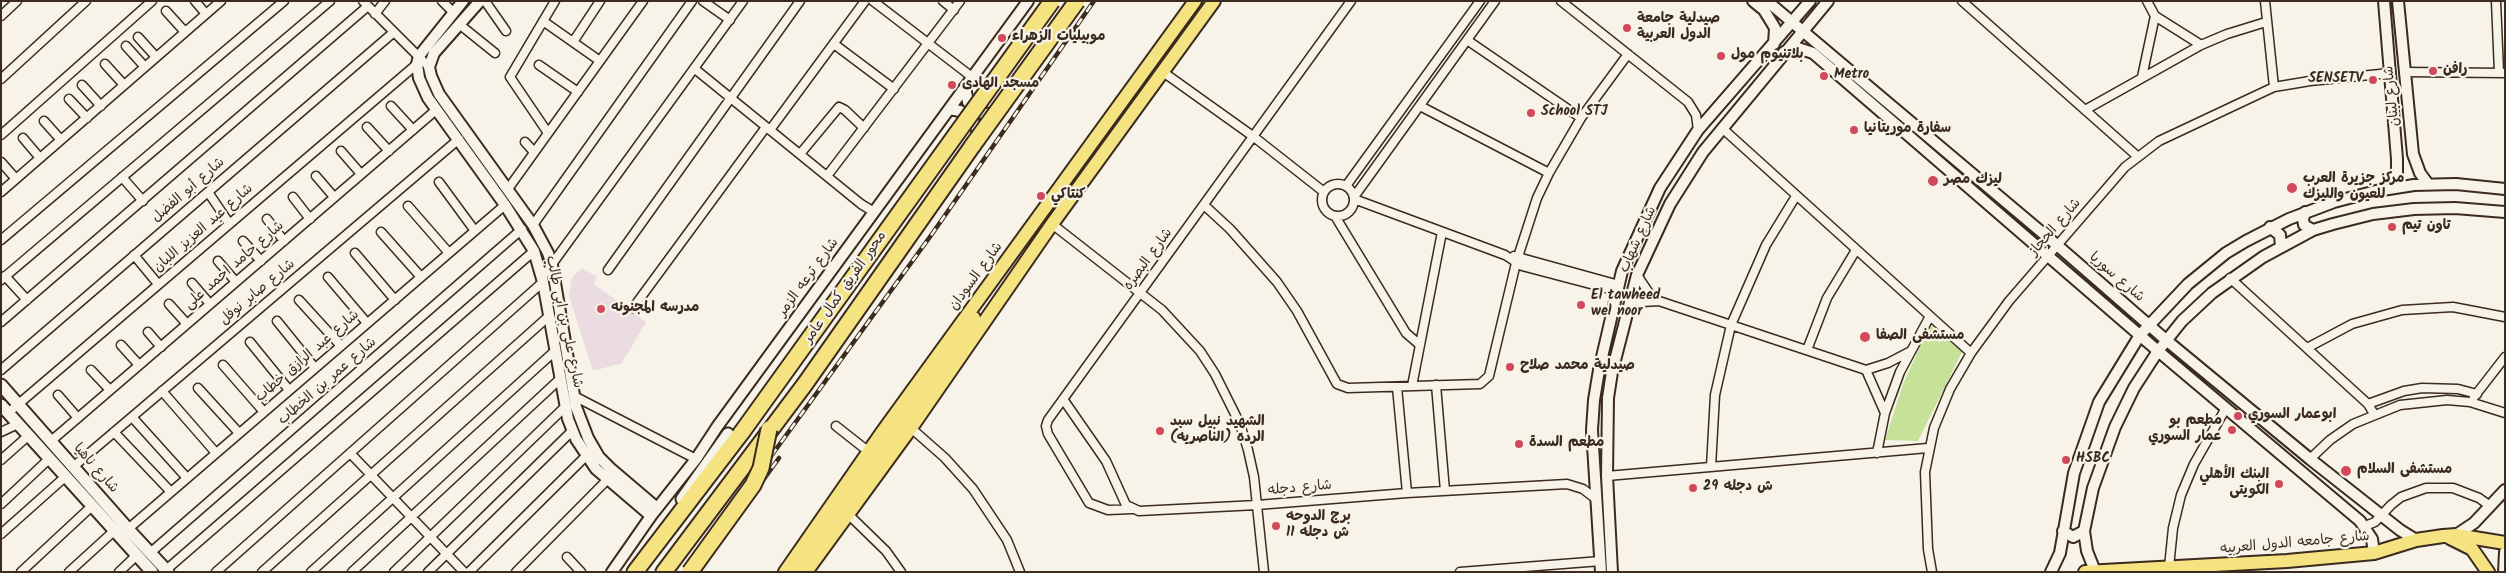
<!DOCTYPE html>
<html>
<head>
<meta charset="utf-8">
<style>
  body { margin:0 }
  #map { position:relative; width:2506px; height:573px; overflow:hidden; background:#f7f3e8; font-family:Kalam,sans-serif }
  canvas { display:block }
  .frame { position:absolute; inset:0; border:2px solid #3b2a1e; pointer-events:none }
</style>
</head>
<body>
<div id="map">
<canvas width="2506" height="573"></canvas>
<div class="frame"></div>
</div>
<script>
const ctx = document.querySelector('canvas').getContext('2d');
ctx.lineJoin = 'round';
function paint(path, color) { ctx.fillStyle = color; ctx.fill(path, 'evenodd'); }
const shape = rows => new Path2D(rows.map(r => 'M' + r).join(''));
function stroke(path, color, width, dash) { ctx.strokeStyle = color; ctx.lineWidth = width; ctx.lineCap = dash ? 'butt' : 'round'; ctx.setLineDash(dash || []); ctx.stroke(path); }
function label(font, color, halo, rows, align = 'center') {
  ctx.font = font + ' Kalam,"Playpen Sans Arabic",sans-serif'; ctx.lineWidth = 4.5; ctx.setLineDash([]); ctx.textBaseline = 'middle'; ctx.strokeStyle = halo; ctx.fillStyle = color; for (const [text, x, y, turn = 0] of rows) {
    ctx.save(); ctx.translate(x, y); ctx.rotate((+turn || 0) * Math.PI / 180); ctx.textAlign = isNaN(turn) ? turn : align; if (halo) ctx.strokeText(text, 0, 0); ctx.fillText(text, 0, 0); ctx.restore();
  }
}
paint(shape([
  [582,268,597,277,594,284,646,322,622,363,593,371,569,296,572,277]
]), '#eadce0');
paint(shape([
  [1930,325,1963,350,1918,441,1885,440,1903,384]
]), '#c6e198');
const minor = shape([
  [195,1,206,14],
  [363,1,429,67],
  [442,1,453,12],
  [485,1,506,31],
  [703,1,730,20],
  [873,1,972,77],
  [943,1,954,10],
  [1561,1,1688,102,1696,115,1698,130],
  [1962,1,2137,156],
  [2147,1,2155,16,2201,45],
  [2265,1,2274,87],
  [2496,1,2499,72],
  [166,11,185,32],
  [375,14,385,1],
  [1,16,17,1],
  [543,21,600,61],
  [459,24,495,53],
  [138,37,156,57],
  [1467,40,1581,118],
  [573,42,600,1],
  [834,44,894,89],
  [126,46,145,67],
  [105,64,124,85],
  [539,65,578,92],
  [695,69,861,204,874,212],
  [1163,72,1254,137,1324,192],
  [2404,72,2505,73],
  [2142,77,2155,16],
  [1,79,86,1],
  [82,85,101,106],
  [69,99,87,118],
  [391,106,413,130],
  [1420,106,1549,173],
  [2085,110,2201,45,2227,34,2266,22],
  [44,121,61,140],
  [367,127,389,151],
  [1722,128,1971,353],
  [770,130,865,1],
  [548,133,510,77,555,1],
  [1,135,152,1],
  [23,138,40,158],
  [525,142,534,152],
  [341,151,361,174],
  [800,154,839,107,845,110,864,128],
  [1,162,16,179],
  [316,176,334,197],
  [827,176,960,1],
  [122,177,143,201],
  [439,182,475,231],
  '1322 200a16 16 0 1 1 32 0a16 16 0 1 1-32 0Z',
  [1346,186,1480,1],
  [508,189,643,1],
  [1,192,221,1],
  [208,192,229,223],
  [293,197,310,219],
  [1354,197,1495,1],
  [1354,199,1505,255,1522,266,1617,291],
  [1204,205,1230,229,1277,282,1297,311,1337,384,1348,388,1480,384,1489,376,1516,263,1537,198,1549,173,1581,118,1628,54],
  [408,206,449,253],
  [1335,216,1406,333,1420,345],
  [267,219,284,241],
  [1052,224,1162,310,1200,351,1215,374,1240,424,1248,450,1254,477,1264,572],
  [533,225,692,1],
  [381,232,421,277],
  [1,240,284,1],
  [243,241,261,261],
  [355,253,395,300],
  [134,255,158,284],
  [1514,256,1619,285],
  [218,261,236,282],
  [608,270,800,1],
  [1637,275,1649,293,1659,301,1866,370,1888,363,1909,352],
  [5,276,27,300],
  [328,277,367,323],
  [542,278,743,1],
  [2230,278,2368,404,2374,414],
  [1,280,330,1],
  [192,283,210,304],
  [299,300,341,346],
  [169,304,187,324],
  [633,308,766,127],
  [1627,311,1642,302,1659,301],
  [277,321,315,368],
  [1,322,368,6],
  [148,332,161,347],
  [250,342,289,390],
  [121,345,139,365],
  [2307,348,2352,324,2402,310,2453,307,2505,317],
  [1807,350,1827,298,1856,250],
  [223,365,264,412],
  [1,370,394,32],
  [91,370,110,390],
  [1866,370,1885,413],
  [1436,385,1445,491],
  [1412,386,1442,232],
  [1397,387,1407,493],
  [198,388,239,433],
  [162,391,216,453],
  [58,395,78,418],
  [574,396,696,459],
  [2474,397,2505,357],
  [1063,399,1106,461,1126,505,1139,511,1257,505,1407,493,1567,484,1583,489,1596,499],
  [2368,404,2404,391,2422,388,2458,389,2477,394],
  [8,413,417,64],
  [132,417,187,478],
  [836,426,869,452],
  [911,428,945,458,973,489,1007,540,1020,572],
  [1,432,18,424],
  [114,432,171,492],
  [51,441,436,110],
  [350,453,464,572],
  [1877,453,1885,413,1900,372,1930,316],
  [2310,459,2330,440,2353,424,2400,405,2447,400,2470,402,2505,413],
  [1,460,28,436],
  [73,467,459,139],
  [1711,467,1715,395,1731,325,1766,245,1796,196],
  [1607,476,1928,448],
  [1,504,49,459],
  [1132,509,1108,510,1089,503,1048,434,1046,426,1048,420,1351,1],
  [848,514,886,551,901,572],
  [2365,526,2375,522,2391,505,2401,497,2426,488,2453,488,2479,498,2490,506],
  [128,529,505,205],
  [1,534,65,477],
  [150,553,522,229],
  [567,557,581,572],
  [2169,567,2173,528,2181,495,2194,464,2226,408],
  [166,570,534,251],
  [21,572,92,506],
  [69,572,114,531],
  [119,572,137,555],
  [216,572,543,282],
  [262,572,549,316],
  [311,572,556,350],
  [352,572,561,378],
  [394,572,566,406],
  [428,572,572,431],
  [469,572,587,455],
  [516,572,607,480],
  [1460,572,1601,561],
  [1932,572,1928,549,1925,472,1934,428,1950,389,1971,353,2009,301,2125,167,2159,141,2274,87,2310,81,2390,73]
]);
const tertiary = shape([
  [463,1,419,56,417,64,419,78,428,98,505,205,534,251,543,282,568,419,576,439,596,469,651,516],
  [480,1,434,53,429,67,431,76,439,94,533,225,548,253,552,265,576,407,588,438,599,457,610,468,657,508],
  [1753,1,1764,10,1775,28,1774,44],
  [1767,1,2058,246,2166,340,2310,459,2400,530,2416,540],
  [2384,1,2397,159,2397,180,2395,187],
  [2398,1,2413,154,2420,173,2428,184],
  [1784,52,1798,48,1813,53,2158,351,2360,521,2372,539,2374,553],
  [965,87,968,102,975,110,985,114,999,113],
  [949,109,960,111,972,120,977,129,979,141],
  [2305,212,2303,219,2304,225,2313,230],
  [2270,227,2280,235,2281,247],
  [2063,531,2073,537,2084,531],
  [2456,535,2474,523,2505,490],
  [2095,571,2087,551,2084,531,2093,488,2115,427,2134,388,2158,351,2182,321,2212,293,2263,257,2313,230,2333,224,2373,214,2414,209,2455,208,2505,212],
  [612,572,651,516,696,459,717,427,1028,1],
  [1601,572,1592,430,1594,400,1599,370,1622,271,1660,188,1698,130,1810,1],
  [1612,572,1607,476,1608,398,1612,372,1637,275,1670,204,1703,152,1828,1],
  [2051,572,2060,553,2074,473,2099,402,2140,335,2188,284,2226,253,2246,241,2289,219,2334,202,2376,191,2414,185,2456,184,2505,189],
  [2504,572,2505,552]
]);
const secondary = shape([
  [1,385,128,529,168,572],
  [1,405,152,572],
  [682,499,728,434]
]);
const primary = shape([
  [2450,538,2472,549,2488,572],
  [785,572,883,431,1195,1],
  [796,572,974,318],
  [806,572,911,428,1052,224,1214,1],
  [2085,572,2287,561,2374,553,2416,540,2443,536,2456,535,2505,543]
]);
const motorway = shape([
  [635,572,742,432],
  [664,572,805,384,973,145]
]);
stroke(minor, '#3b2a1e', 11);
stroke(tertiary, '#3b2a1e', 14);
stroke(secondary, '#3b2a1e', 15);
stroke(primary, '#3b2a1e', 16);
stroke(motorway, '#3b2a1e', 19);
stroke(minor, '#f7f3e8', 8);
stroke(tertiary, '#f7f3e8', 10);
stroke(secondary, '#f7f3e8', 11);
stroke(primary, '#f5e382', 12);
stroke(motorway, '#f5e382', 15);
const rail = shape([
  [687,572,932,234,1094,1],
  [697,572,779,458]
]);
stroke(rail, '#3b2a1e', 4.5);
stroke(rail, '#f7f3e8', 2.5, [8]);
const motorwayBridge = shape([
  [973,145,1077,1],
  [742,432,1052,1],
  [690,572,753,485,761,468,769,429]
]);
stroke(motorwayBridge, '#3b2a1e', 19, []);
stroke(motorwayBridge, '#f5e382', 15);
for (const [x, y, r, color] of [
  [1627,28,5,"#d1495b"],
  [1002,38,5,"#d1495b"],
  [1721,56,5,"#d1495b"],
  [2433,71,5,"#d1495b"],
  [1824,76,5,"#d1495b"],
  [2373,80,5,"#d1495b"],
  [952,85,5,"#d1495b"],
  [1531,113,5,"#d1495b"],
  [1854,130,5,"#d1495b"],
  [1933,181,6,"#d1495b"],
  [2292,188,6,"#d1495b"],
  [1041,196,5,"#d1495b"],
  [2392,227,5,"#d1495b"],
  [1581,305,5,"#d1495b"],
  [601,309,5,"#d1495b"],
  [1865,337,6,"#d1495b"],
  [1510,367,5,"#d1495b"],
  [2238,416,5,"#d1495b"],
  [2232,430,5,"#d1495b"],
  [1160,431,5,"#d1495b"],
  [1519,444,5,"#d1495b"],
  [2066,460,5,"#d1495b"],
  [2346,471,6,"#d1495b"],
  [2279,484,5,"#d1495b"],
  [1693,488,5,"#d1495b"],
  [1276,526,5,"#d1495b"]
]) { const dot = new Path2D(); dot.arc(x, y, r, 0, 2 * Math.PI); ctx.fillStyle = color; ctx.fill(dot); stroke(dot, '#f7f3e8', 2); }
label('bold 14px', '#3b2a1e', '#f7f3e8', [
  ["صيدلية جامعة",1637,20],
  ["الدول العربية",1637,36],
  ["موبيليات الزهراء",1012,38],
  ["بلاتنيوم مول",1731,56],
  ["رافن",2443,71],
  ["Metro",1834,76],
  ["SENSETV",2363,80,"right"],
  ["مسجد الهادى",962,85],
  ["School STJ",1541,113],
  ["سفارة موريتانيا",1864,130],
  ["مركز جزيرة العرب",2303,180],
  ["للعيون والليزك",2303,196],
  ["ليزك مصر",1944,181],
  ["كنتاكي",1051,196],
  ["تاون تيم",2402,227],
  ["El tawheed",1591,297],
  ["wel noor",1591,313],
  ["مدرسه المجنونه",611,309],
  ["مستشفى الصفا",1876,337],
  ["صيدلية محمد صلاح",1520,367],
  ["ابوعمار السوري",2248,416],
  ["مطعم بو",2222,422,"right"],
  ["عمار السوري",2222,438,"right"],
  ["الشهيد نبيل سيد",1170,423],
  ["الرده (الناصريه)",1170,439],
  ["مطعم السدة",1529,444],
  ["HSBC",2076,460],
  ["مستشفى السلام",2357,471],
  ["البنك الأهلي",2269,476,"right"],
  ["الكويتى",2269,492,"right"],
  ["29 ش دجله",1703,488],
  ["برج الدوحه",1286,518],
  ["11 ش دجله",1286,534]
], 'left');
label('14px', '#3b2a1e', '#f7f3e8', [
  ["شارع لبنان",2393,96,-96],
  ["شارع أبو الفضل",189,191,-41],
  ["شارع الحجاز",2056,228,-49],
  ["شارع عبد العزيز اللبان",204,229,-41],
  ["شارع شهاب",1639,240,-66],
  ["شارع البصره",1149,260,-54],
  ["شارع حامد احمد على",235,266,-41],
  ["شارع السودان",977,277,-54],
  ["شارع ترعه الزمر",809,278,-54],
  ["شارع سوريا",2116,278,41],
  ["محور الفريق كمال عامر",846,288,-55],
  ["شارع صابر نوفل",258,293,-40],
  ["شارع على بن ابى طالب",563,322,78],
  ["شارع عبد الرازق خطاب",308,357,-41],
  ["شارع عمر بن الخطاب",328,382,-41],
  ["شارع ناهيا",95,469,49],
  ["شارع دجله",1300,489,-5],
  ["شارع جامعه الدول العربيه",2295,544,-5]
]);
</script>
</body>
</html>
